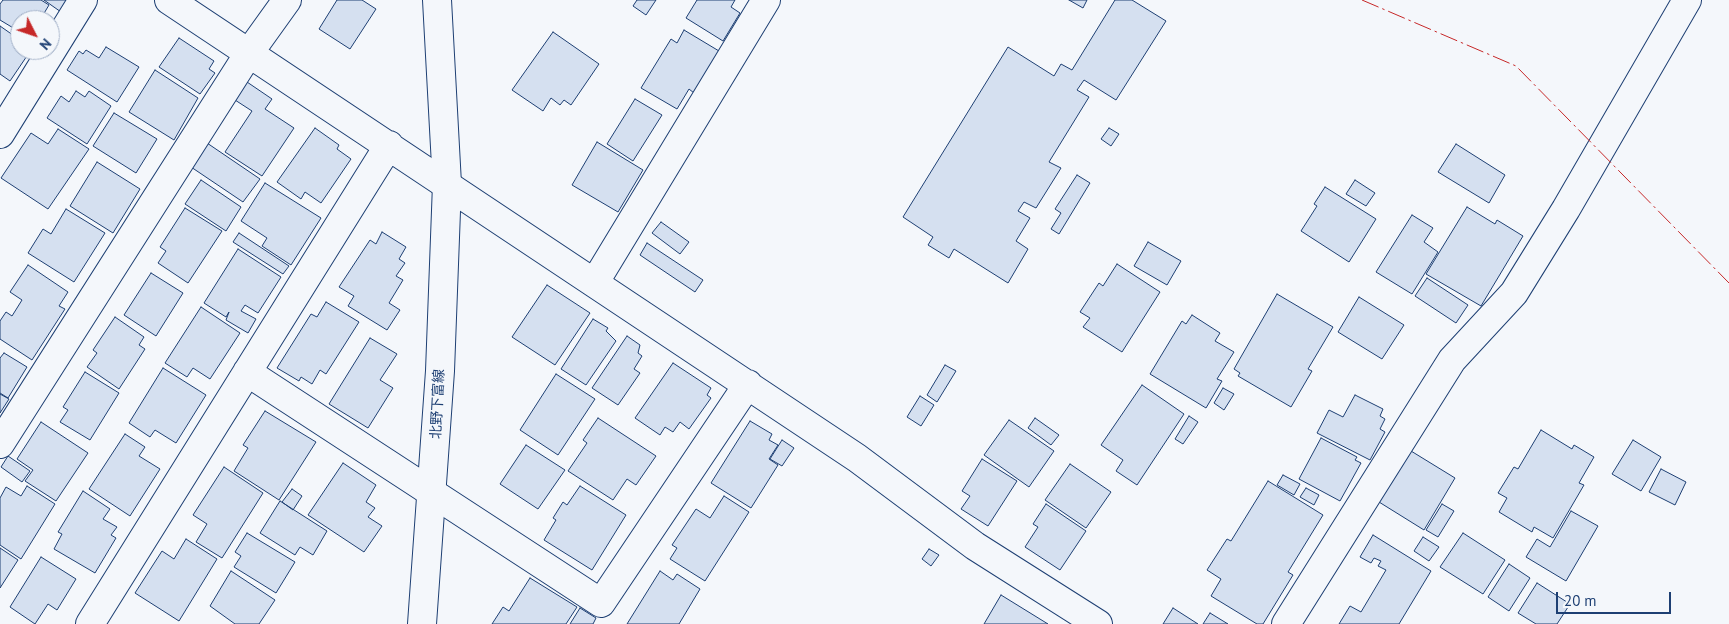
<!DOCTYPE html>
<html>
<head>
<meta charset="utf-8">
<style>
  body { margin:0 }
  #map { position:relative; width:1729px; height:624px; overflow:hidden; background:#f4f7fb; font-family:"PT Sans",sans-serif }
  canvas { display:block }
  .north { position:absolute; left:10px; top:10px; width:50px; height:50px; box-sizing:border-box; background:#f4f7fb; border:1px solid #9eadc5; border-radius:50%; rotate:131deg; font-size:14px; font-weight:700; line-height:20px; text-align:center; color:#1d3f73 }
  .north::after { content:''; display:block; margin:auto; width:18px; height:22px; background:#c62828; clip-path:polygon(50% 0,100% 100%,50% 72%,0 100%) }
  .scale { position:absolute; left:1556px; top:592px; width:115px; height:22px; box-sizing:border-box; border:2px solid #1d3f73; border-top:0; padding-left:6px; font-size:15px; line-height:18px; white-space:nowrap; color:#1d3f73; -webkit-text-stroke:4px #f4f7fb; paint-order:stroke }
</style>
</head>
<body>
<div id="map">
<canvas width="1729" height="624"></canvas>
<div class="north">N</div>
<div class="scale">20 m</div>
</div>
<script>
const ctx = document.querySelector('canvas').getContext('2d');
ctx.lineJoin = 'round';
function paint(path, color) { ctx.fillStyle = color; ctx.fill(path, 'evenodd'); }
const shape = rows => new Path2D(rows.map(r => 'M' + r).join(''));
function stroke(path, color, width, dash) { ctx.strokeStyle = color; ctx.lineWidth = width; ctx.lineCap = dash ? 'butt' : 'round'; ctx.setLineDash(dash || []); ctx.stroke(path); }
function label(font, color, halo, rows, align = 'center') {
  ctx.font = font + ' "PT Sans","Noto Sans JP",sans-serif'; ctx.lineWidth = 4; ctx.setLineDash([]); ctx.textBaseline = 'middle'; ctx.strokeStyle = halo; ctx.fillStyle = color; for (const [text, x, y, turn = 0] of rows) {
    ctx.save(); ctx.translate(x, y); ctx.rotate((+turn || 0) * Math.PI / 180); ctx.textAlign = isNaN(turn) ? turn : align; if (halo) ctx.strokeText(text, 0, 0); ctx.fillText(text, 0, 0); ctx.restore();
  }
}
const building = shape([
  [3,0,41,0,49,5,40,20,20,20,20,32,0,20,0,4,3,0],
  [44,0,69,0,61,12,44,0],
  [337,0,362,0,376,9,350,49,319,29,337,0],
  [637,0,656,0,646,15,633,6,637,0],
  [697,0,735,0,731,7,740,13,723,41,686,18,697,0],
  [1069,0,1087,0,1083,8,1069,0],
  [1115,0,1132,0,1166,21,1116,100,1084,80,1077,90,1089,97,1049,162,1061,168,1036,208,1024,202,1018,211,1030,218,1016,241,1028,249,1008,283,954,249,949,258,928,245,933,237,903,217,1008,47,1054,76,1061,64,1072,70,1115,0],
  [0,26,20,40,20,50,31,50,10,81,0,74,0,26],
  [684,30,719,51,694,93,689,89,677,109,641,88,671,39,677,43,684,30],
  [553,32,599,64,571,105,564,100,560,105,551,98,543,111,512,90,553,32],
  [179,38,214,61,209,69,215,73,200,94,159,67,179,38],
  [106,47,139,67,117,102,67,70,79,51,83,54,86,50,99,58,106,47],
  [155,70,198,98,174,140,129,112,155,70],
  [247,82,272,99,265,109,294,128,262,176,225,152,252,111,235,100,247,82],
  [76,91,85,97,89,91,111,106,87,144,47,118,61,96,69,102,76,91],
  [635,99,662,115,633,161,607,144,635,99],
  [114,113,157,139,136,173,93,146,114,113],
  [315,128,339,145,337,149,351,159,321,203,305,192,301,199,277,182,315,128],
  [1109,128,1119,134,1111,146,1101,139,1109,128],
  [58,129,89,149,48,209,1,178,31,133,48,144,58,129],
  [597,142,643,170,618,212,572,185,597,142],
  [207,143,260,179,243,202,191,167,207,143],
  [1456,144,1505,175,1489,203,1438,172,1456,144],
  [97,162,140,189,113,233,70,206,97,162],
  [1077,175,1090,183,1059,234,1051,229,1061,213,1055,209,1077,175],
  [201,180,241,207,226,231,185,204,201,180],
  [1355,180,1375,193,1366,206,1346,194,1355,180],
  [265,183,321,218,291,265,262,246,267,238,241,221,265,183],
  [1325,187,1376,219,1349,262,1301,231,1317,206,1314,204,1325,187],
  [1467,207,1495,224,1497,220,1523,236,1481,306,1426,274,1467,207],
  [185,208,222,231,188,283,158,263,166,251,160,247,185,208],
  [66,209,105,233,74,282,28,253,43,229,51,234,66,209],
  [1412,215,1433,228,1424,242,1438,252,1412,294,1376,272,1412,215],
  [661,222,689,242,680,254,652,233,661,222],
  [382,232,406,247,399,259,405,263,396,276,403,280,389,303,400,310,387,330,348,306,354,296,339,287,370,240,376,244,382,232],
  [239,233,289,266,283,274,233,242,239,233],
  [1148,242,1181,261,1167,285,1134,266,1148,242],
  [647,243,703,280,695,292,640,255,647,243],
  [238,249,281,277,258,313,245,305,241,311,256,319,248,333,226,320,229,312,226,317,204,303,238,249],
  [1117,264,1160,292,1122,352,1083,327,1090,318,1080,312,1099,283,1103,286,1117,264],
  [28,265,68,292,59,306,65,309,32,360,0,339,0,321,6,312,12,316,22,300,10,292,28,265],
  [151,273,183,293,156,336,124,315,151,273],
  [1427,278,1468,305,1456,323,1415,296,1427,278],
  [547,285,590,313,555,365,512,337,547,285],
  [1277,294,1333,327,1308,369,1312,371,1291,407,1238,376,1240,373,1234,369,1277,294],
  [1359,297,1404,325,1382,359,1338,332,1359,297],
  [326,302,359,322,326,374,320,370,312,384,301,377,299,381,277,368,311,314,317,317,326,302],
  [201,307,240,333,210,379,193,368,187,377,165,363,201,307],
  [1192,315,1220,333,1215,341,1234,352,1217,379,1222,381,1206,408,1150,374,1182,321,1186,324,1192,315],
  [115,317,144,337,139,345,145,349,119,389,87,367,97,353,93,350,115,317],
  [593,319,608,328,606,331,616,341,586,385,561,369,593,319],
  [627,336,640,345,638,353,642,356,634,369,640,373,618,405,592,388,627,336],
  [370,338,397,354,380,380,393,388,368,428,329,404,370,338],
  [4,353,27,367,8,398,0,393,0,358,4,353],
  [673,363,711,388,707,395,711,398,689,429,680,422,673,432,665,427,660,435,635,418,673,363],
  [945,365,956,371,937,402,927,395,945,365],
  [163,368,206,395,176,443,155,430,150,437,129,423,163,368],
  [85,372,119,393,90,440,60,422,68,410,63,407,85,372],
  [556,374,595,399,558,455,520,430,556,374],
  [1142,385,1184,414,1137,485,1116,471,1123,460,1101,445,1142,385],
  [1223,388,1234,394,1224,410,1214,403,1223,388],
  [0,394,9,399,0,413,0,394],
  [1355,395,1383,409,1380,416,1385,419,1380,429,1385,432,1370,460,1317,433,1329,410,1343,417,1355,395],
  [920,396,934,405,921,426,907,417,920,396],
  [265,411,316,442,279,500,234,471,248,448,243,445,265,411],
  [1189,416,1198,422,1183,444,1175,439,1189,416],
  [598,418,656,456,636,485,627,479,613,500,568,471,587,443,583,440,598,418],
  [1035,418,1059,435,1051,445,1028,428,1035,418],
  [1009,420,1054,451,1029,487,984,455,1009,420],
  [750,421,772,434,769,440,778,445,769,459,778,465,751,508,711,483,750,421],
  [41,422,88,453,56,501,25,481,33,470,17,459,41,422],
  [1541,430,1572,449,1574,445,1594,457,1579,483,1584,485,1553,538,1534,527,1532,532,1499,512,1507,498,1498,493,1514,467,1518,469,1541,430],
  [125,434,145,447,139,456,160,469,130,516,89,489,125,434],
  [1321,438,1357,457,1355,460,1361,463,1340,501,1299,479,1321,438],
  [782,440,794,448,782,466,770,459,782,440],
  [1633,440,1661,457,1641,491,1612,474,1633,440],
  [526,445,565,470,538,509,500,484,526,445],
  [1411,451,1455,478,1424,530,1379,502,1411,451],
  [8,456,30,471,22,482,1,467,8,456],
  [982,459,1017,481,988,526,961,509,970,496,962,491,982,459],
  [343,463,376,485,366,502,375,508,368,517,382,526,364,552,308,515,343,463],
  [1070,464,1111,492,1086,528,1045,500,1070,464],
  [224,467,263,493,222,558,196,542,207,524,193,515,224,467],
  [1661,469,1686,482,1675,505,1649,492,1661,469],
  [1283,475,1300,484,1294,495,1277,485,1283,475],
  [1268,481,1323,515,1288,572,1293,575,1263,624,1257,624,1211,596,1221,579,1207,570,1227,539,1231,541,1268,481],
  [27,486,55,504,21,559,0,545,0,498,6,487,21,496,27,486],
  [580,486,626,515,592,570,544,540,556,520,553,518,563,502,567,505,580,486],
  [1306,488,1319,495,1314,505,1300,497,1306,488],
  [292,489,302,496,293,510,282,502,292,489],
  [83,491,110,509,103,519,117,527,111,535,116,538,95,573,54,549,62,534,58,532,83,491],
  [724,496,749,512,705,581,670,559,677,548,672,545,696,509,710,518,724,496],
  [280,501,327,531,313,555,300,547,295,555,260,533,280,501],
  [1046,504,1086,531,1060,570,1025,547,1038,527,1033,524,1046,504],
  [1442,504,1454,511,1438,537,1426,530,1442,504],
  [1571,511,1598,526,1566,581,1526,557,1537,539,1550,547,1571,511],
  [247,533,295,562,276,593,234,567,241,556,235,552,247,533],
  [1463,533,1505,560,1483,594,1440,567,1463,533],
  [1373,535,1431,571,1399,624,1339,624,1350,606,1361,612,1386,570,1378,566,1381,561,1374,558,1371,563,1360,557,1373,535],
  [1423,537,1439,547,1429,561,1414,551,1423,537],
  [186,539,217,559,179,621,135,593,162,551,174,559,186,539],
  [0,548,18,560,0,588,0,548],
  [929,549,939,555,931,566,922,559,929,549],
  [41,557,76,579,57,610,48,604,35,624,10,607,41,557],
  [1509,564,1530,578,1509,611,1488,597,1509,564],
  [231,571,275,600,259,624,235,624,210,606,231,571],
  [660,571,673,580,677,574,700,589,679,624,627,624,660,571],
  [530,578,577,607,566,624,492,624,503,607,509,611,530,578],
  [1537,583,1570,604,1557,624,1536,624,1518,613,1537,583],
  [1001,595,1048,624,984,624,1001,595],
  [580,608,596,618,593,624,570,624,580,608],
  [1173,608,1198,624,1163,624,1173,608],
  [1210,613,1228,624,1203,624,1210,613]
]);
paint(building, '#d5e0f0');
stroke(building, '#1d3f73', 1);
const street = shape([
  [169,0,857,458,975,546,1098,624],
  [0,134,83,0],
  [595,282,766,0],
  [247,372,601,603,748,384],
  [0,444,249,53,287,0],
  [90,624,389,145],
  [1286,624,1452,360,1514,293,1566,209,1687,0]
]);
const secondary = shape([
  [422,624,440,371,447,184,437,0]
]);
stroke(street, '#1d3f73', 30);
stroke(secondary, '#1d3f73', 30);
stroke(street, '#f4f7fb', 28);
stroke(secondary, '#f4f7fb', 28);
stroke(shape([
  [1362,0,1516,66,1729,283]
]), '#c62828', 1, [18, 4, 2.5, 4]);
label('14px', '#1d3f73', '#f4f7fb', [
  ["北野下富線",438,404,-87]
]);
</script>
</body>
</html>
